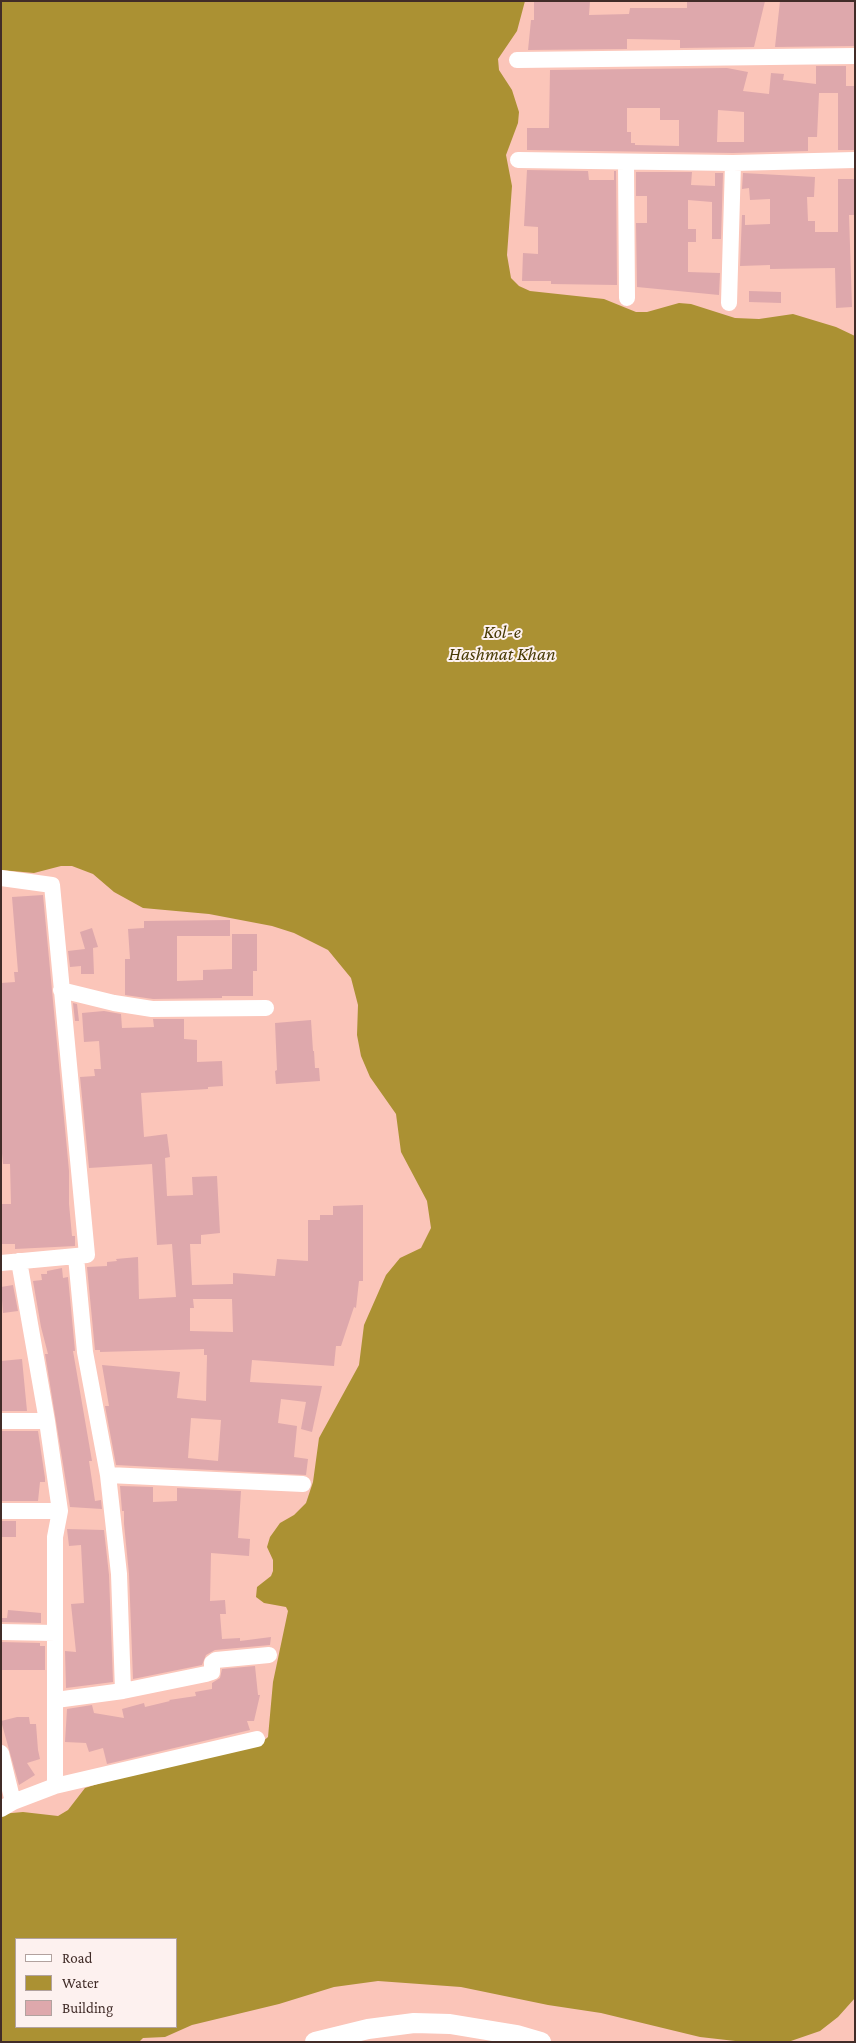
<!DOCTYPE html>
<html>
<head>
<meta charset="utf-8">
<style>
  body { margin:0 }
  #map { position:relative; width:856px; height:2043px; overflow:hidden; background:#fbc5b9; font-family:"Crimson Pro",serif }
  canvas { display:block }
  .frame { position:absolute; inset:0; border:2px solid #412c28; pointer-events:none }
  .legend { position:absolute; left:15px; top:1938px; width:162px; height:90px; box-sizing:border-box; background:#fdf1ef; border:1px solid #b2a29f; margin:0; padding:6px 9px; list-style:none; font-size:15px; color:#412c28 }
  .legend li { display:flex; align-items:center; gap:10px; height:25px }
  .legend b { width:25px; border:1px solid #b2a29f }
</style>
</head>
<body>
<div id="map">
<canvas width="856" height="2043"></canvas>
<div class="frame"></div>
<ul class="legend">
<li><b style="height:6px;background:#fff"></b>Road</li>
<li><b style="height:14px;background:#ab9133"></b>Water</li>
<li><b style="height:14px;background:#dea8ac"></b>Building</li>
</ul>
</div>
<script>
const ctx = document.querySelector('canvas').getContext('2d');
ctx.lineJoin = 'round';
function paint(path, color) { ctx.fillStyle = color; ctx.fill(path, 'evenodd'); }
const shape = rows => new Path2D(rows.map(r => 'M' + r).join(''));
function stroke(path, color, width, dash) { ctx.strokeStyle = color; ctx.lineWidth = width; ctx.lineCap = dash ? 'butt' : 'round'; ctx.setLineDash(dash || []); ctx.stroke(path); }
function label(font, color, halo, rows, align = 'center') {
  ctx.font = font + ' "Crimson Pro",serif'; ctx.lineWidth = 4; ctx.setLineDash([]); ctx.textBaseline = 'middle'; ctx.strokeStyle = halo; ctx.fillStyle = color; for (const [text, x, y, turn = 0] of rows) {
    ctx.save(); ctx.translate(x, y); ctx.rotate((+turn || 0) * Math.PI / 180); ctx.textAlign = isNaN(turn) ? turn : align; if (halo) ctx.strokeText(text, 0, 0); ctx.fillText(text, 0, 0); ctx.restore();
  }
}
paint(shape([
  [1,1,525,1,517,31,498,59,499,70,512,90,519,112,518,123,506,155,512,186,507,255,511,278,519,286,530,291,604,299,636,312,647,312,679,303,691,304,735,318,759,319,793,314,836,327,855,336,855,1998,838,2017,820,2031,788,2042,744,2042,700,2037,601,2013,548,2005,461,1987,378,1981,334,1987,279,2004,192,2025,165,2037,143,2038,139,2042,1,2042,1,1814,23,1812,58,1816,68,1810,85,1788,113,1779,260,1744,268,1737,273,1682,288,1611,286,1607,264,1603,256,1597,257,1587,271,1576,273,1571,273,1560,267,1547,270,1537,280,1523,294,1515,306,1503,313,1482,319,1438,359,1365,364,1325,386,1275,400,1258,421,1248,431,1228,427,1201,401,1152,396,1114,370,1077,361,1056,357,1035,358,1005,351,978,328,950,294,933,272,926,209,914,143,908,114,892,93,874,72,866,61,866,34,873,1,870],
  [16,1939,176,1939,176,2027,16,2027]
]), '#ab9133');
paint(shape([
  [590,1,589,15,629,14,630,8,687,8,687,1,765,1,754,47,680,48,680,40,627,39,627,49,528,50,531,20,534,20,534,2],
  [780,1,855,1,855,46,775,47],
  [816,66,846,66,846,86,855,86,855,150,838,150,838,93,819,93,817,137,808,137,808,151,733,153,527,150,527,128,549,128,550,70,727,68,748,72,743,91,769,94,771,73,784,74,783,80,816,84],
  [627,108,660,108,660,120,679,120,679,146,635,145,635,143,631,143,631,132,627,132],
  [718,110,744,112,744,142,717,142],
  [527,170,588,171,589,180,614,180,614,171,616,171,617,285,551,284,551,281,522,281,523,253,538,254,538,227,524,226],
  [636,172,692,172,691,185,715,186,715,173,723,173,721,239,712,239,712,202,688,200,688,229,696,229,696,242,688,242,688,272,720,273,719,295,637,287,636,223,647,223,647,196,636,196],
  [743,173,815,177,814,197,807,197,808,221,815,221,815,232,838,232,838,179,854,179,855,215,849,215,852,307,836,308,835,268,770,269,770,265,740,266,742,215,745,215,745,225,770,224,770,199,750,200,749,188,742,189],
  [749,291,781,292,781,303,749,302],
  [43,895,69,1171,69,1204,72,1236,75,1236,75,1246,15,1249,15,1244,1,1244,1,1204,11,1204,10,1164,3,1164,1,1143,1,983,15,982,14,972,18,972,12,897],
  [230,920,230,936,177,936,177,981,203,980,203,970,232,969,232,934,257,934,257,971,253,971,253,996,222,996,222,998,153,999,125,995,125,959,130,959,128,929,144,928,144,921],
  [92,928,98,947,93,948,94,974,81,974,81,966,70,967,68,951,85,949,80,932],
  [73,1003,77,1004,79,1021,75,1021],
  [104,1011,121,1014,122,1028,154,1027,153,1019,184,1019,184,1039,197,1040,197,1062,222,1061,223,1086,208,1087,208,1089,141,1093,144,1137,167,1134,170,1157,165,1158,167,1196,193,1195,192,1177,217,1176,220,1233,201,1235,201,1244,190,1244,192,1285,233,1284,233,1273,275,1276,277,1259,308,1261,308,1220,320,1220,320,1215,333,1215,333,1206,363,1205,363,1281,359,1281,356,1308,354,1307,341,1346,336,1346,334,1366,252,1360,250,1382,322,1386,312,1432,301,1429,306,1402,281,1399,278,1423,297,1426,294,1457,308,1459,306,1475,116,1465,105,1406,109,1406,102,1365,180,1372,177,1398,206,1401,207,1355,204,1355,204,1349,100,1352,100,1350,95,1350,87,1267,107,1266,107,1262,117,1261,116,1259,138,1257,139,1299,176,1297,172,1244,157,1245,152,1164,89,1168,80,1077,95,1076,94,1069,101,1069,99,1041,84,1042,82,1013],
  [193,1299,232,1299,233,1332,190,1331,190,1308,194,1308],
  [191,1418,221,1420,218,1461,188,1458],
  [311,1020,313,1051,314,1051,315,1068,319,1068,320,1081,276,1084,275,1071,277,1070,275,1023],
  [62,1268,63,1278,68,1277,75,1351,73,1351,92,1461,89,1461,95,1501,101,1500,102,1509,70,1507,45,1354,48,1354,41,1327,33,1281,42,1280,41,1274,47,1274,47,1271],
  [13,1285,18,1311,3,1313,1,1287],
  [22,1359,27,1411,1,1411,1,1361],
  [1,1431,38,1431,45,1478,45,1482,40,1482,38,1501,1,1501],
  [120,1486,153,1487,153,1502,177,1501,177,1488,241,1491,238,1538,250,1539,249,1556,211,1553,210,1601,225,1600,226,1614,220,1614,222,1639,240,1638,240,1641,271,1637,270,1645,215,1650,206,1655,202,1665,133,1679,129,1574,124,1524,124,1511,122,1511],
  [1,1521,16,1521,16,1537,1,1537],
  [67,1529,104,1530,109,1575,113,1682,66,1688,65,1651,76,1652,71,1604,84,1603,81,1545,69,1546],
  [8,1610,41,1613,41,1623,1,1622,1,1618,7,1618],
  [1,1642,40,1643,40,1646,45,1646,45,1670,1,1670],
  [255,1666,258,1695,260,1695,254,1721,247,1721,250,1730,107,1764,103,1748,89,1752,86,1743,65,1742,67,1709,92,1705,94,1713,124,1718,122,1709,144,1703,145,1707,170,1701,169,1700,196,1696,195,1692,212,1689,212,1683,220,1678,222,1669],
  [17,1717,29,1717,30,1724,36,1724,38,1750,40,1759,27,1763,35,1775,19,1785,1,1721]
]), '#dea8ac');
stroke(shape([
  [517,60,855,56],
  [518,160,733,163,855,160],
  [626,163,627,298],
  [729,303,733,163],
  [1,878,52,885,87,1255,1,1263],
  [61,990,114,1003,152,1009,266,1008],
  [19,1261,47,1421,60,1511,55,1537,55,1786],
  [1,1421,47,1421],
  [108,1475,303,1484],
  [1,1511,60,1511],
  [1,1632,55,1633],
  [123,1691,206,1674,212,1672,212,1663,216,1660,269,1655],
  [56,1700,123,1691,119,1574,108,1475,85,1352,76,1257],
  [1,1753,13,1802],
  [1,1809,13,1802,55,1786,257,1739]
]), '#fff', 16);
stroke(shape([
  [315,2042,368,2029,414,2023,450,2024,517,2035,541,2042]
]), '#fff', 20);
label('italic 19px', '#493b05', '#fdf1ef', [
  ["Kol-e",502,632],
  ["Hashmat Khan",502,654]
]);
</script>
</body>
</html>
